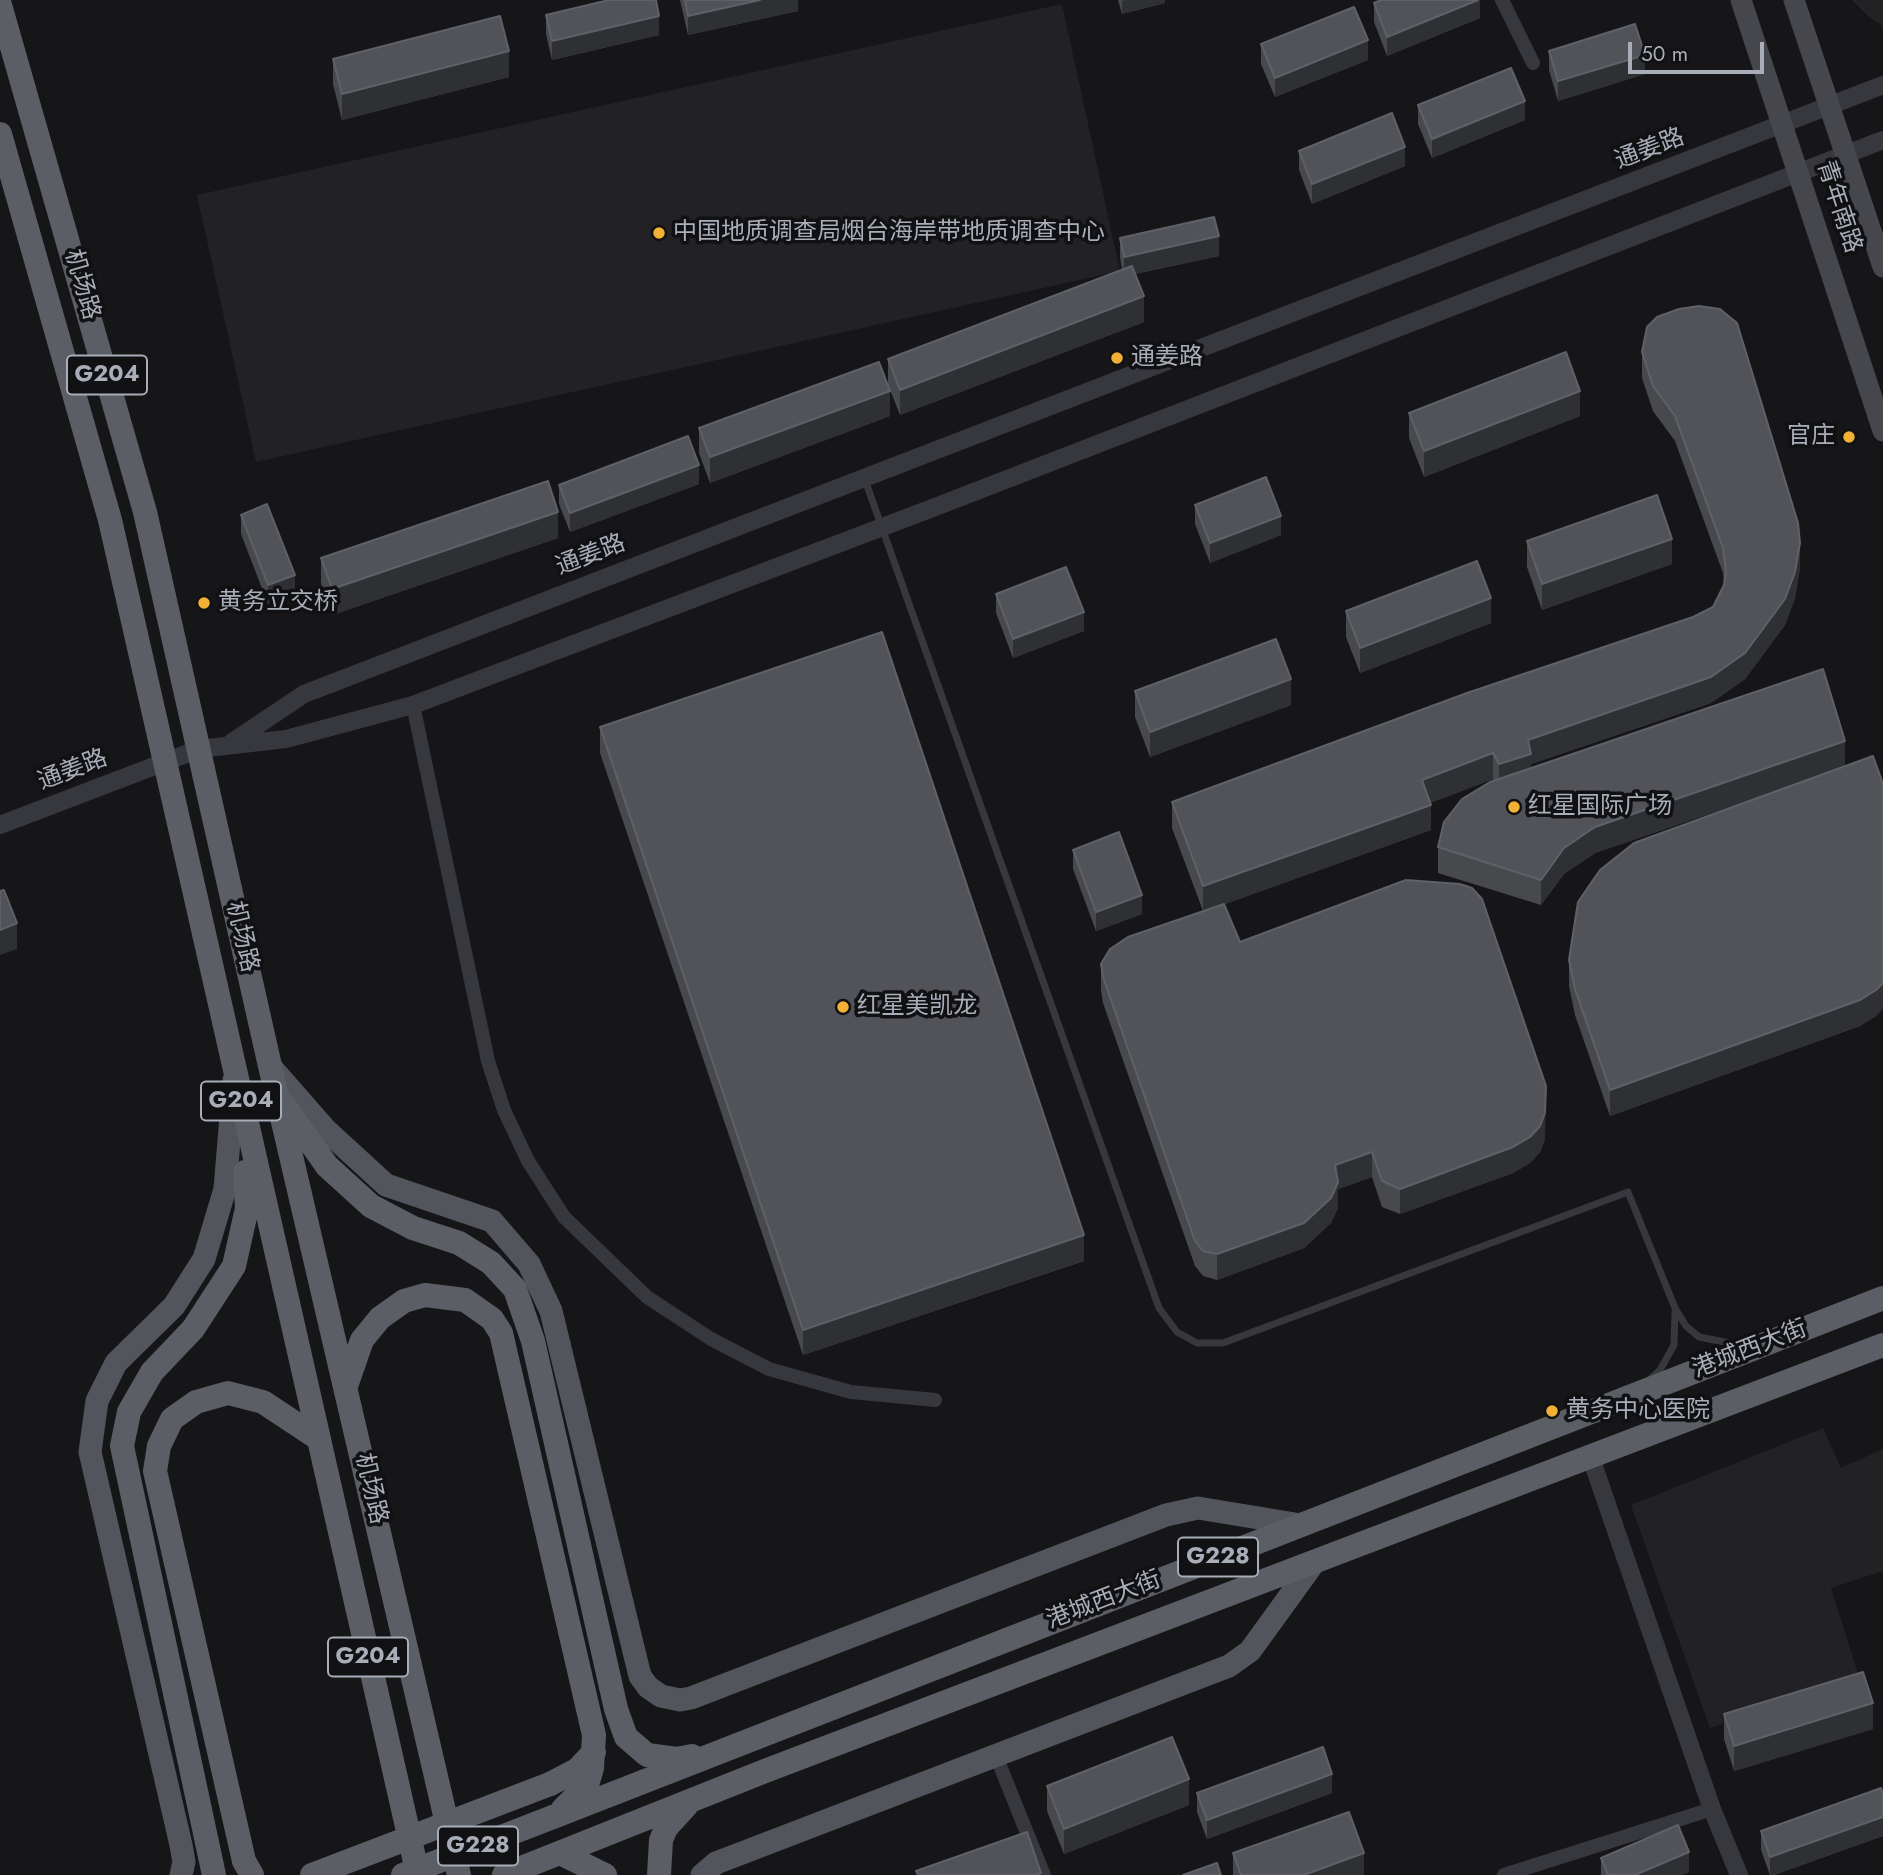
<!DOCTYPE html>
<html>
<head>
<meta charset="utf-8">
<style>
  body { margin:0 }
  #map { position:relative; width:1883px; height:1875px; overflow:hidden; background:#161618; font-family:Jost,sans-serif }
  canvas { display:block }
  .scale { position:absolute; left:1628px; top:42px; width:136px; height:32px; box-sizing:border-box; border:4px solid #a8adb8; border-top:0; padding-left:9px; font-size:21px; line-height:24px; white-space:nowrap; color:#a8adb8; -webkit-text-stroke:5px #111113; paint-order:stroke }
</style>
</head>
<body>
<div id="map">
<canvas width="1883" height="1875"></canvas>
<div class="scale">50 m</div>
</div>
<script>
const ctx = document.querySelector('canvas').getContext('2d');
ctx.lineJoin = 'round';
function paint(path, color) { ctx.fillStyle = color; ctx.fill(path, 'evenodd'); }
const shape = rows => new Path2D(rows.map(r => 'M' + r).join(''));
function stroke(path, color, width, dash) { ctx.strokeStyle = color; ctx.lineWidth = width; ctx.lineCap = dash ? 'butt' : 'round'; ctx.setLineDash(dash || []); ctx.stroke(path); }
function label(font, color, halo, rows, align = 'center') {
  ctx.font = font + ' Jost,"Noto Sans SC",sans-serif'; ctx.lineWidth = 7; ctx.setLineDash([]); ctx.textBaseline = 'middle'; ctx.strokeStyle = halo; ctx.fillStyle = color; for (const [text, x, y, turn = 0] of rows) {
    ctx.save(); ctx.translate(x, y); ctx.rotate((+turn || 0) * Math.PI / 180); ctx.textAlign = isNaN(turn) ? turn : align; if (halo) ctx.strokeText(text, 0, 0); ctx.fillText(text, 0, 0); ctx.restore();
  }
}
paint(shape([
  [1852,0,1883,0,1883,26,1868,16],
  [1062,4,1120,271,256,462,197,195],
  [1823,1428,1841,1468,1883,1449,1883,1571,1831,1588,1860,1680,1710,1728,1631,1505]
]), '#222225');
stroke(shape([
  [864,477,1159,1308,1177,1332,1197,1343,1223,1343,1628,1192,1675,1308,1686,1326,1699,1337,1740,1345],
  [1650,1379,1660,1370,1674,1345,1675,1312]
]), '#37383d', 7);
stroke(shape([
  [1502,0,1533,63],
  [413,705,488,1061,504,1110,528,1161,564,1217,647,1297,711,1339,769,1369,851,1392,935,1400],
  [996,1756,1044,1875],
  [1504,1875,1712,1809]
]), '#37383d', 14);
stroke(shape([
  [231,743,304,694,1883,85],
  [0,825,199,749,286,739,413,705,930,509,1883,140],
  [1591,1458,1712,1809,1739,1875]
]), '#37383d', 18);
stroke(shape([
  [1741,0,1883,431],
  [1794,0,1883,267]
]), '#45474d', 21);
stroke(shape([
  [270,1066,326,1130,386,1185,492,1221,529,1264,551,1311,640,1676,648,1687,661,1696,680,1700,691,1698,1166,1515,1198,1508,1301,1525],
  [181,1875,184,1862,181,1845,90,1452,97,1401,116,1363,174,1306,204,1259,225,1189,234,1080],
  [702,1875,716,1863,1229,1666,1250,1651,1313,1564]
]), '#53555c', 23);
stroke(shape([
  [0,5,145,512,270,1066,459,1875],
  [0,134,110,520,418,1875],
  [284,1105,327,1166,371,1206,413,1228,459,1243,491,1263,515,1289,533,1341,616,1709,626,1737,647,1755,677,1759,692,1756],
  [346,1386,362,1340,380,1318,404,1301,425,1295,465,1300,492,1319,501,1333,594,1735,592,1768,587,1785,563,1809],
  [550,1784,577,1770,594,1752],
  [553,1817,1883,1298],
  [562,1854,605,1875],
  [214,1875,122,1446,129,1412,152,1372,193,1329,234,1266,247,1208,245,1172],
  [252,1875,244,1861,155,1471,159,1446,172,1419,196,1402,228,1393,263,1402,319,1439],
  [504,1875,765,1771,1883,1345],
  [659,1875,661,1840,666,1828,687,1805]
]), '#5b5e65', 24);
stroke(shape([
  [312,1875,550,1784],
  [403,1875,553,1817]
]), '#5b5e65', 24);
paint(shape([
  [680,0,798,0,798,11,688,35],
  [1118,0,1165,0,1165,3,1122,14],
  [1480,0,1480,18,1387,56,1374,22,1374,3],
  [546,15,659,35,552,60,546,34],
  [1261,44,1368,60,1275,97,1261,64],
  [1549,51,1645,74,1558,101,1549,70],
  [333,59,509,77,342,120,333,84],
  [1418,105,1525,120,1432,158,1418,124],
  [1299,151,1405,166,1312,204,1299,170],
  [1120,238,1219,256,1135,274,1144,322,900,415,888,385,888,359,1122,269,1120,257],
  [1642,352,1800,568,1795,598,1785,625,1745,679,1711,703,1531,764,1531,768,1845,766,1883,784,1883,1008,1876,1016,1860,1026,1610,1116,1575,1015,1569,986,1569,960,1808,780,1595,853,1564,874,1541,905,1438,873,1438,847,1494,780,1493,779,1430,803,1431,830,1225,904,1240,942,1545,1139,1540,1152,1530,1163,1513,1173,1400,1214,1382,1207,1372,1177,1338,1189,1338,1208,1331,1223,1304,1248,1217,1280,1203,1276,1195,1266,1103,1003,1101,990,1101,964,1203,911,1172,828,1172,802,1693,617,1713,607,1724,583,1723,573,1675,441,1653,411,1642,378],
  [1409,413,1580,416,1424,477,1409,438],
  [890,416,710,483,699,453,699,428],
  [699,484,570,532,559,504,559,485],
  [1195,505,1281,535,1210,563,1195,524],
  [241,515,295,594,268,604,241,534],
  [558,538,332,615,321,584,321,558],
  [1527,541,1672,564,1542,610,1527,567],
  [996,594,1084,631,1013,658,996,613],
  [1346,611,1491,623,1360,673,1346,637],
  [1135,691,1291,705,1150,757,1135,717],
  [600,727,1084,1261,803,1355,600,753],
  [1073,850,1142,914,1096,931,1073,869],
  [1724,1714,1873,1729,1734,1771,1724,1739],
  [1047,1786,1189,1805,1064,1854,1047,1811],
  [1197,1793,1332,1793,1207,1839,1197,1812],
  [1883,1794,1883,1836,1774,1875,1770,1875,1761,1850,1761,1831],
  [1233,1853,1364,1875,1233,1875],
  [1601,1858,1689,1872,1681,1875,1601,1875]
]), '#47494d');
paint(shape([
  [760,0,798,0,798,11,688,35,688,16],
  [1125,0,1165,0,1165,3,1122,14,1122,1],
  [1478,0,1480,0,1480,18,1387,56,1387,37],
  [659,16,659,35,552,60,552,41],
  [1368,40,1368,60,1275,97,1275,78],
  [509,51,509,77,342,120,342,94],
  [1645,55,1645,74,1558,101,1558,81],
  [1525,101,1525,120,1432,158,1432,139],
  [1405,147,1405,166,1312,204,1312,184],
  [1219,236,1219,256,1124,276,1124,257],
  [1144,296,1144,322,900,415,900,390],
  [890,391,890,416,710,483,710,457],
  [1580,391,1580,416,1424,477,1424,451],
  [699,465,699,484,570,532,570,513],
  [558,512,558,538,332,615,332,589],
  [1281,516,1281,535,1210,563,1210,543],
  [1672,539,1672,564,1542,610,1542,584],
  [1800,543,1800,568,1795,598,1785,625,1745,679,1711,703,1531,764,1531,780,1499,789,1499,764,1528,740,1711,677],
  [295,575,295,594,268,604,268,585],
  [1491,598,1491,623,1360,673,1360,648],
  [1084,612,1084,631,1013,658,1013,639],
  [1291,679,1291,705,1150,757,1150,732],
  [1845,741,1845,767,1595,853,1564,874,1541,905,1541,880,1564,848,1595,827],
  [1493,753,1493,779,1422,806,1422,780],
  [1431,805,1431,830,1203,912,1203,886],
  [1142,895,1142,914,1096,931,1096,912],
  [17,923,17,949,0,955,0,930],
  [1883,983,1883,1008,1876,1016,1860,1026,1610,1116,1610,1090],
  [1546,1086,1545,1139,1540,1152,1530,1163,1513,1173,1400,1214,1400,1189],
  [1372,1152,1372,1177,1338,1189,1338,1208,1331,1223,1304,1248,1217,1280,1217,1254,1335,1165],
  [1084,1235,1084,1261,803,1355,803,1330],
  [1873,1703,1873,1729,1734,1771,1734,1746],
  [1332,1774,1332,1793,1207,1839,1207,1820],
  [1189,1779,1189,1805,1064,1854,1064,1829],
  [1883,1817,1883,1836,1774,1875,1770,1875,1770,1857],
  [1689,1852,1689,1872,1681,1875,1635,1875],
  [1364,1853,1364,1875,1304,1875]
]), '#2f3033');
const building = shape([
  [609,0,656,0,659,16,552,41,546,15,609,0],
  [685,0,760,0,688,16,685,0],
  [1381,0,1478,0,1387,37,1374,3,1381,0],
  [1354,7,1368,40,1275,78,1261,44,1354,7],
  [500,16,509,51,342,94,333,59,500,16],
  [1635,24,1645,55,1558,81,1549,51,1635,24],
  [1511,68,1525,101,1432,139,1418,105,1511,68],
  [1392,113,1405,147,1312,184,1299,151,1392,113],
  [1214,217,1219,236,1124,257,1120,238,1214,217],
  [1132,266,1144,296,900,390,888,359,1132,266],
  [1699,306,1720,309,1737,323,1798,523,1800,543,1795,572,1785,599,1745,653,1711,677,1528,740,1531,754,1499,764,1493,753,1422,780,1431,805,1203,886,1172,802,1467,693,1693,617,1713,607,1724,585,1726,571,1723,548,1675,416,1653,386,1642,352,1647,327,1657,317,1679,309,1699,306],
  [1566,352,1580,391,1424,451,1409,413,1566,352],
  [879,362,890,391,710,457,699,428,879,362],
  [688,436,699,465,570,513,559,485,688,436],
  [1266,477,1281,516,1210,543,1195,505,1266,477],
  [548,481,558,512,332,589,321,558,548,481],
  [1657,495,1672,539,1542,584,1527,541,1657,495],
  [267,504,295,575,268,585,241,515,267,504],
  [1477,561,1491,598,1360,648,1346,611,1477,561],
  [1066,567,1084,612,1013,639,996,594,1066,567],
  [882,632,1084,1235,803,1330,600,727,882,632],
  [1276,639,1291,679,1150,732,1135,691,1276,639],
  [1823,669,1845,741,1595,827,1564,848,1541,880,1438,847,1444,822,1462,799,1490,782,1823,669],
  [1873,756,1883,784,1883,983,1876,990,1860,1000,1610,1090,1575,989,1569,960,1578,902,1600,870,1634,843,1873,756],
  [1119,832,1142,895,1096,912,1073,850,1119,832],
  [1406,880,1460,884,1472,888,1482,899,1546,1086,1545,1113,1540,1126,1530,1137,1513,1147,1400,1189,1382,1181,1372,1152,1335,1165,1338,1182,1331,1198,1304,1223,1217,1254,1203,1251,1195,1241,1103,977,1101,964,1110,949,1128,937,1224,904,1240,942,1406,880],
  [4,890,17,923,0,930,0,891,4,890],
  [1863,1672,1873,1703,1734,1746,1724,1714,1863,1672],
  [1172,1737,1189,1779,1064,1829,1047,1786,1172,1737],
  [1323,1747,1332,1774,1207,1820,1197,1793,1323,1747],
  [1881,1788,1883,1794,1883,1817,1770,1857,1761,1831,1881,1788],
  [1349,1812,1364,1853,1304,1875,1241,1875,1233,1853,1349,1812],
  [1678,1825,1689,1852,1635,1875,1608,1875,1601,1858,1678,1825],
  [1027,1832,1041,1873,1035,1875,918,1875,916,1871,1027,1832],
  [1217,1863,1221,1875,1183,1875,1217,1863]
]);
paint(building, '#525359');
stroke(building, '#5f6168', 2);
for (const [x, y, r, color] of [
  [659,233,7,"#f2b134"],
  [1117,358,7,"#f2b134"],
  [1849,437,7,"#f2b134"],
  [204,603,7,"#f2b134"],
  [1514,807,7,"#f2b134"],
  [843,1007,7,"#f2b134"],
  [1552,1411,7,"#f2b134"]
]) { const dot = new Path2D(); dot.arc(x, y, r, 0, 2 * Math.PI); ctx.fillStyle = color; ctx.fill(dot); stroke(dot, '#111113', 2.5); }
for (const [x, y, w] of [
  [107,375,80],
  [241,1101,80],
  [1218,1557,80],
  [368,1657,80],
  [478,1846,80]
]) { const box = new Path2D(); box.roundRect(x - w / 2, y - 19.5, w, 39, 5); ctx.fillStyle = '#111113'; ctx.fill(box); stroke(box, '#a8adb8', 2); }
label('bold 23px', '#a8adb8', null, [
  ["G204",107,375],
  ["G204",241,1101],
  ["G228",1218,1557],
  ["G204",368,1657],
  ["G228",478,1846]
]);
label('24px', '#a8adb8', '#111113', [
  ["通姜路",1650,150,-21],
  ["青年南路",1838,207,72],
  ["机场路",81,285,74],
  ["通姜路",591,556,-21],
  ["通姜路",73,771,-21],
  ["机场路",241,937,77],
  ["港城西大街",1750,1350,-21],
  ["机场路",370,1489,77],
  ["港城西大街",1104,1601,-21]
]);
label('24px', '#a8adb8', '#111113', [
  ["中国地质调查局烟台海岸带地质调查中心",673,233],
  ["通姜路",1131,358],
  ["官庄",1835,437,"right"],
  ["黄务立交桥",218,603],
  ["红星国际广场",1528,807],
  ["红星美凯龙",857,1007],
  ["黄务中心医院",1566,1411]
], 'left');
</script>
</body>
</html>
